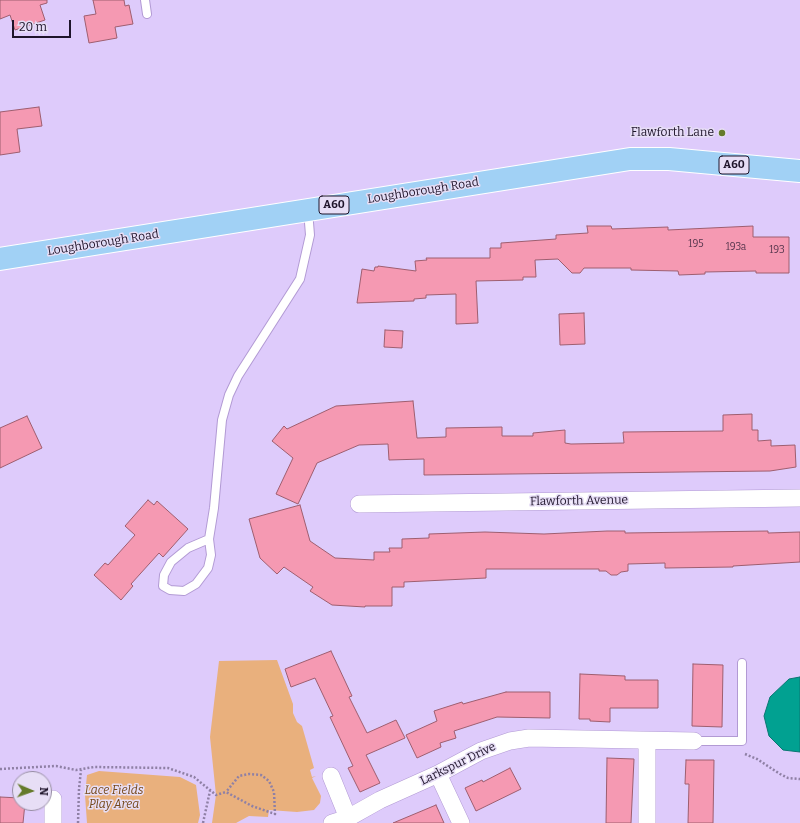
<!DOCTYPE html>
<html>
<head>
<meta charset="utf-8">
<style>
  body { margin:0 }
  #map { position:relative; width:800px; height:823px; overflow:hidden; background:#decbfb; font-family:Bitter,serif }
  canvas { display:block }
  .north { position:absolute; left:12px; top:771px; width:40px; height:40px; box-sizing:border-box; background:#e7def6; border:1px solid #978da4; border-radius:50%; rotate:92deg; font-size:11px; font-weight:700; line-height:16px; text-align:center; color:#1e142a }
  .north::after { content:''; display:block; margin:auto; width:14px; height:18px; background:#657a2b; clip-path:polygon(50% 0,100% 100%,50% 72%,0 100%) }
  .scale { position:absolute; left:12px; top:20px; width:59px; height:18px; box-sizing:border-box; border:2px solid #1e142a; border-top:0; padding-left:5px; font-size:12px; line-height:14px; white-space:nowrap; color:#1e142a; -webkit-text-stroke:3px #e7def6; paint-order:stroke }
</style>
</head>
<body>
<div id="map">
<canvas width="800" height="823"></canvas>
<div class="north">N</div>
<div class="scale">20 m</div>
</div>
<script>
const ctx = document.querySelector('canvas').getContext('2d');
ctx.lineJoin = 'round';
function paint(path, color) { ctx.fillStyle = color; ctx.fill(path, 'evenodd'); }
const shape = rows => new Path2D(rows.map(r => 'M' + r).join(''));
function stroke(path, color, width, dash) { ctx.strokeStyle = color; ctx.lineWidth = width; ctx.lineCap = dash ? 'butt' : 'round'; ctx.setLineDash(dash || []); ctx.stroke(path); }
function label(font, color, halo, rows, align = 'center') {
  ctx.font = font + ' Bitter,serif'; ctx.lineWidth = 3; ctx.setLineDash([]); ctx.textBaseline = 'middle'; ctx.strokeStyle = halo; ctx.fillStyle = color; for (const [text, x, y, turn = 0] of rows) {
    ctx.save(); ctx.translate(x, y); ctx.rotate((+turn || 0) * Math.PI / 180); ctx.textAlign = isNaN(turn) ? turn : align; if (halo) ctx.strokeText(text, 0, 0); ctx.fillText(text, 0, 0); ctx.restore();
  }
}
paint(shape([
  [277,660,293,704,293,713,297,722,302,726,314,768,310,770,312,777,316,776,312,778,321,796,320,803,314,810,297,812,269,810,268,817,249,816,236,823,212,823,216,795,210,737,219,661],
  [99,771,180,777,196,785,200,815,198,823,87,823,85,795,87,775]
]), '#e9b07d');
const water = shape([
  [800,677,800,752,783,750,769,736,764,716,770,697,789,679,800,677]
]);
paint(water, '#01a191');
stroke(water, '#0a7772', 1);
const building = shape([
  [0,0,47,0,47,3,40,5,45,20,15,30,10,15,0,19,0,0],
  [93,0,124,0,125,6,129,5,133,24,115,27,117,38,89,43,84,16,96,14,93,0],
  [39,107,42,126,17,129,20,152,0,155,0,112,39,107],
  [587,226,611,226,612,229,668,227,668,230,753,226,753,237,789,237,789,273,756,273,756,271,705,272,705,274,679,275,678,271,631,270,631,268,584,268,580,273,572,273,558,259,535,260,536,277,523,277,523,280,476,281,478,323,456,324,456,294,426,295,426,298,414,299,414,301,357,303,362,269,374,271,375,267,378,267,378,266,416,271,415,261,427,260,426,258,490,258,490,248,501,248,501,243,556,239,556,235,588,233,587,226],
  [584,313,585,344,560,345,559,314,584,313],
  [385,330,403,331,402,348,384,347,385,330],
  [413,401,417,438,446,437,446,428,502,427,502,436,533,436,533,433,565,430,565,443,571,444,624,443,623,432,723,431,723,415,752,414,752,430,758,430,758,441,771,440,771,446,795,445,796,467,770,471,424,475,424,459,389,460,388,444,359,445,317,463,298,504,276,494,293,458,272,441,284,426,287,429,336,406,413,401],
  [27,416,42,448,0,468,0,428,27,416],
  [148,500,154,505,157,501,188,529,163,557,159,553,131,584,133,586,121,600,94,575,105,563,108,565,135,535,125,526,148,500],
  [300,505,310,541,335,558,374,560,374,552,390,552,389,548,402,548,402,539,429,538,429,534,485,532,544,534,607,531,625,531,625,533,768,531,768,533,800,532,800,562,733,566,733,567,665,568,665,563,628,564,628,571,621,572,617,575,611,575,606,571,599,571,599,569,486,569,486,578,404,582,404,587,392,587,392,606,365,606,365,607,332,605,310,591,313,587,284,567,277,574,260,558,249,519,300,505],
  [331,651,352,696,349,697,367,733,396,720,405,738,366,755,380,783,360,792,348,768,353,766,330,717,333,716,315,678,291,687,285,669,331,651],
  [693,664,723,665,722,727,692,726,693,664],
  [580,674,625,676,625,680,658,680,658,708,610,708,610,722,590,721,590,719,579,719,580,674],
  [506,692,550,692,550,718,497,717,454,731,456,738,440,743,441,747,417,758,406,735,437,721,434,711,462,702,463,704,506,692],
  [607,758,634,759,631,823,606,823,607,758],
  [686,760,714,760,713,823,688,823,689,784,685,784,686,760],
  [510,768,521,789,476,811,465,788,482,780,483,782,510,768],
  [0,797,20,798,20,803,25,803,23,823,0,823,0,797],
  [436,805,444,823,393,823,436,805]
]);
paint(building, '#f599b2');
stroke(building, '#9e5e6f', 1);
const service = shape([
  [145,0,147,14],
  [209,539,188,548,171,562,164,575,163,586,170,590,184,591,196,584,208,568,211,555,209,539,214,508,222,420,229,395,238,376,300,279,310,235,308,210],
  [694,741,742,741,742,663]
]);
const minor = shape([
  [359,504,800,498],
  [647,741,647,823],
  [438,774,461,823],
  [331,776,348,818],
  [53,823,53,799],
  [332,823,348,818,380,800,438,774,481,751,510,741,529,738,694,741]
]);
const primary = shape([
  [0,259,630,159,669,159,800,171]
]);
stroke(service, '#b29ad4', 10);
stroke(minor, '#b29ad4', 18);
stroke(primary, '#fff', 24);
stroke(shape([
  [745,754,757,759,780,774,788,778,800,779],
  [0,769,56,766,76,770,94,767,168,768,194,777,216,795,226,792,252,806,275,814,274,792,269,781,261,775,249,774,239,776,226,792],
  [78,823,79,789,81,770],
  [203,823,210,791]
]), '#8f80a5', 2.5, [2, 2]);
stroke(service, '#fff', 8);
stroke(minor, '#fff', 17);
stroke(primary, '#a1d1f5', 22);
for (const [x, y, r, color] of [
  [722,133,4,"#657a2b"]
]) { const dot = new Path2D(); dot.arc(x, y, r, 0, 2 * Math.PI); ctx.fillStyle = color; ctx.fill(dot); stroke(dot, '#e7def6', 1.5); }
label('10px', '#54354c', null, [
  ["195",696,244],
  ["193a",736,247],
  ["193",777,250]
]);
for (const [x, y, w] of [
  [734,165,30],
  [334,205,30]
]) { const box = new Path2D(); box.roundRect(x - w / 2, y - 9, w, 18, 3); ctx.fillStyle = '#e7def6'; ctx.fill(box); stroke(box, '#1e142a', 1); }
label('bold 11px', '#1e142a', null, [
  ["A60",734,165],
  ["A60",334,205]
]);
label('12px', '#1e142a', '#e7def6', [
  ["Flawforth Lane",714,133]
], 'right');
label('12px', '#1e142a', '#e7def6', [
  ["Loughborough Road",423,191,-9],
  ["Loughborough Road",103,243,-9],
  ["Flawforth Avenue",579,501,-1],
  ["Larkspur Drive",458,764,-26]
]);
label('italic 12px', '#75481a', '#e7def6', [
  ["Lace Fields",114,791],
  ["Play Area",114,805]
]);
</script>
</body>
</html>
